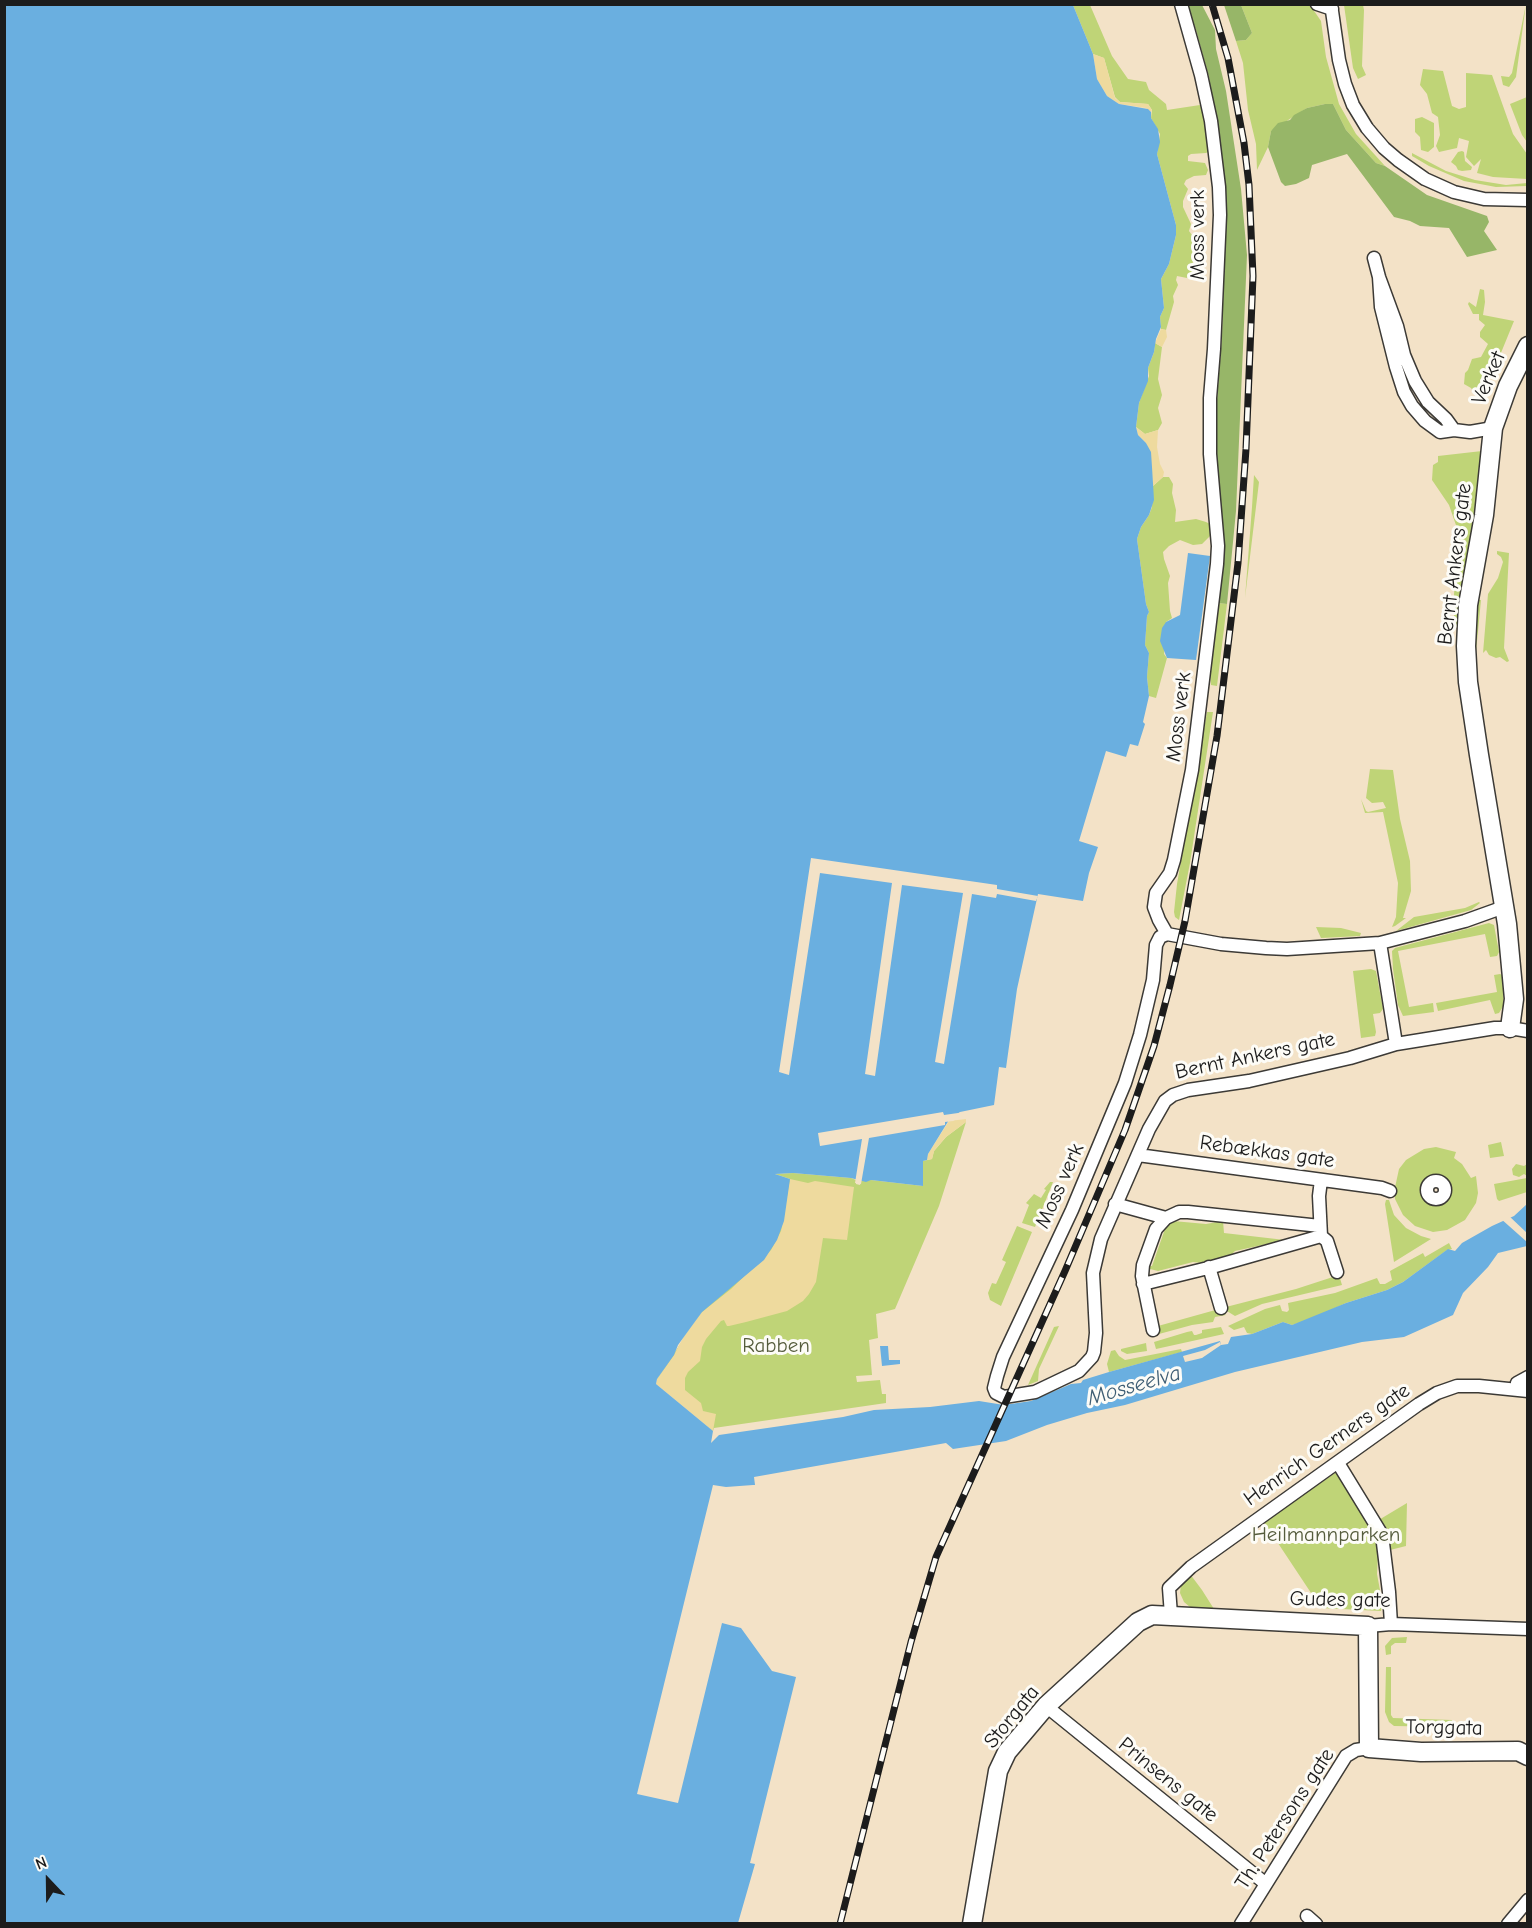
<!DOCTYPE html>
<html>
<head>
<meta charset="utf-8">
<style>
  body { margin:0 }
  #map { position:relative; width:1532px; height:1928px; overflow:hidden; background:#f3e2c7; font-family:"Comic Neue",sans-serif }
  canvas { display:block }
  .frame { position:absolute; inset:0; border:6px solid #1c1c1c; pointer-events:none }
  .north { position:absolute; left:18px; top:1850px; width:60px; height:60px; -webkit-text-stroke:4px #fdfcf7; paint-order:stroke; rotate:338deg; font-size:16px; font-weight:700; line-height:24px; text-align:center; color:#1c1c1c }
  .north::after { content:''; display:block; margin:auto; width:21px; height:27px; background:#1c1c1c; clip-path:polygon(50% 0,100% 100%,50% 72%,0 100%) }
</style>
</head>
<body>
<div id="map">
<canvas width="1532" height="1928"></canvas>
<div class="frame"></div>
<div class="north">N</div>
</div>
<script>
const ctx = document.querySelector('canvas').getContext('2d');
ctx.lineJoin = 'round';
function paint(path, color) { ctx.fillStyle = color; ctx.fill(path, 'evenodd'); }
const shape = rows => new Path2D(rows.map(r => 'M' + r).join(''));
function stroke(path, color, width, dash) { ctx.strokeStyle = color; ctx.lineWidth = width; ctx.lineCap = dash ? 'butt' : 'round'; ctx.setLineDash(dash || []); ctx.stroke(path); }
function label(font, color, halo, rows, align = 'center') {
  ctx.font = font + ' "Comic Neue",sans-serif'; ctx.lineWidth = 6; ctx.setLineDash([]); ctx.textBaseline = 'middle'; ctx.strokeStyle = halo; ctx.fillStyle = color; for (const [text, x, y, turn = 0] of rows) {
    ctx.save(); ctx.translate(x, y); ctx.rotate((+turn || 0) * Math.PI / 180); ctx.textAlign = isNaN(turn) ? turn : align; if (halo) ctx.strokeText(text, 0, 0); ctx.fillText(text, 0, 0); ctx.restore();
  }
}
paint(shape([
  [1526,4,1516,77,1509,87,1503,85,1501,76,1509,77,1512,73],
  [1073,5,1090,5,1112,56,1128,79,1146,82,1149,90,1166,104,1167,110,1200,105,1203,113,1210,151,1206,153,1191,154,1188,156,1188,161,1205,163,1208,170,1206,175,1194,176,1186,180,1184,184,1188,189,1183,201,1183,207,1191,224,1189,231,1195,239,1192,243,1196,248,1192,257,1194,269,1187,278,1177,276,1176,280,1178,285,1173,296,1174,302,1166,330,1161,329,1160,317,1164,308,1161,279,1169,264,1176,235,1176,225,1157,154,1160,134,1151,118,1152,110,1148,104,1120,102,1115,97,1104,58,1093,54],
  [1241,5,1310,5,1321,21,1326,57,1339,104,1356,134,1385,166,1376,163,1346,130,1333,104,1325,104,1307,108,1271,131,1268,147,1257,170,1256,144,1248,110,1243,63,1236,41,1246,40,1252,33],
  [1344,5,1363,5,1364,10,1362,66,1366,75,1358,79,1353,68],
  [1423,69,1443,71,1452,106,1459,109,1466,107,1466,73,1492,75,1513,134,1527,154,1527,179,1493,177,1477,173,1481,159,1474,166,1466,157,1469,141,1459,138,1457,148,1439,152,1436,146,1440,135,1438,117,1432,113,1427,94,1420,85],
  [1527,97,1528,97,1527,142,1522,135,1510,104],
  [1422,117,1434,123,1434,147,1428,152,1421,150,1420,137,1415,132,1415,119],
  [1462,151,1464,152,1465,161,1472,167,1471,170,1462,171,1458,170,1456,166,1451,162,1458,152],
  [1412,153,1446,171,1475,180,1506,185,1527,183,1527,186,1496,187,1464,181,1429,166,1412,156],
  [1480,289,1484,290,1485,302,1483,315,1514,321,1496,365,1477,397,1471,388,1464,384,1465,373,1468,370,1472,359,1481,357,1488,344,1480,337,1480,332,1485,325,1479,320,1479,314,1473,314,1468,304,1469,302,1476,307],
  [1155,343,1162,347,1158,379,1162,395,1158,408,1162,423,1158,430,1145,434,1136,427,1139,403,1149,376,1148,368,1154,352],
  [1482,451,1474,532,1459,636,1453,611,1458,531,1449,505,1432,480,1433,465,1438,462,1438,456],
  [1254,475,1259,482,1245,598,1252,507],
  [1163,477,1169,477,1173,484,1172,493,1176,510,1175,522,1196,519,1206,522,1210,524,1213,533,1202,544,1193,545,1180,540,1169,546,1163,552,1164,559,1170,576,1168,583,1170,611,1172,618,1166,622,1164,654,1167,658,1156,698,1149,696,1147,677,1149,653,1145,645,1147,616,1149,612,1146,604,1137,539,1141,527,1149,515,1152,507,1153,486],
  [1497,551,1509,553,1504,648,1509,661,1507,662,1500,657,1496,658,1489,655,1486,650,1483,653,1488,594,1498,578,1503,562,1501,557,1497,554],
  [1476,600,1481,600,1476,652,1474,649],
  [1218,603,1227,604,1217,686,1211,685,1210,674],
  [1207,712,1213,712,1190,863,1179,920,1175,917,1174,912,1177,884],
  [1370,769,1393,770,1400,819,1410,861,1411,891,1403,918,1406,918,1395,926,1392,927,1396,917,1398,883,1383,812,1365,813,1361,799,1366,811,1368,812,1386,808,1383,802,1372,803,1366,798],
  [1479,902,1480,903,1471,910,1396,931,1414,917,1465,908],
  [1489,923,1494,925,1499,952,1497,956,1490,957,1485,934,1398,951,1409,1007,1433,1003,1434,1012,1403,1016,1398,1005,1393,969,1392,951,1395,948],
  [1316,927,1341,928,1361,933,1360,936,1321,938],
  [1371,969,1376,971,1383,1009,1380,1013,1373,1014,1376,1032,1375,1036,1361,1038,1353,971],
  [1500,974,1502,975,1504,1005,1499,1013,1495,1014,1490,1000,1438,1011,1436,1003,1497,992,1494,975],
  [966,1122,939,1206,895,1309,876,1314,878,1338,869,1340,872,1375,856,1376,857,1382,880,1380,882,1394,886,1394,886,1403,714,1428,713,1431,657,1379,790,1179,775,1174,793,1173,851,1178,856,1180,856,1184,860,1185,861,1181,871,1180,923,1186,923,1161,932,1159,934,1151,946,1137],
  [1501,1142,1504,1156,1490,1158,1488,1145],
  [1436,1147,1456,1152,1454,1158,1462,1164,1471,1178,1476,1176,1478,1193,1476,1203,1465,1220,1447,1230,1433,1232,1415,1226,1403,1215,1395,1199,1394,1192,1399,1169,1406,1160,1424,1149],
  [1434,1181,1440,1182,1444,1186,1445,1192,1441,1197,1435,1198,1429,1195,1427,1190,1429,1184],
  [1516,1164,1524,1166,1527,1164,1527,1176,1524,1174,1519,1177,1513,1175,1512,1169],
  [1527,1178,1527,1192,1499,1201,1497,1199,1494,1184],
  [1050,1182,1053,1182,1035,1227,1022,1223,1029,1205,1026,1203,1034,1194,1041,1198,1046,1190,1044,1189],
  [1386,1200,1389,1200,1394,1215,1406,1228,1421,1236,1431,1239,1394,1262,1385,1204],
  [1173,1221,1206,1224,1223,1221,1224,1233,1285,1240,1235,1251,1231,1255,1202,1263,1193,1262,1158,1271,1150,1269,1148,1266,1152,1266,1165,1229,1168,1223],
  [1017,1226,1032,1232,1001,1306,990,1300,988,1293,992,1283,996,1284,1006,1262,1002,1260],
  [1449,1243,1452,1249,1447,1250,1403,1282,1387,1290,1346,1303,1309,1320,1292,1325,1283,1322,1252,1334,1247,1333,1244,1327,1234,1330,1228,1326,1265,1309,1280,1305,1282,1311,1287,1312,1289,1310,1288,1303,1335,1293,1377,1278,1380,1284,1385,1284,1392,1280,1390,1271,1423,1253,1425,1257],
  [1339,1275,1342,1285,1262,1304,1235,1316,1222,1308,1296,1289],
  [1219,1309,1226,1315,1215,1317,1213,1322,1192,1325,1159,1334,1158,1326],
  [1059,1326,1039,1369,1038,1381,1028,1385,1054,1327],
  [1221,1327,1224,1334,1156,1349,1154,1342,1187,1332,1192,1331,1194,1335,1196,1335,1202,1333,1202,1330],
  [1146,1343,1147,1351,1127,1354,1121,1351,1121,1349],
  [1181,1349,1182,1352,1109,1372,1107,1364,1111,1351,1115,1350,1119,1356,1125,1360],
  [1341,1469,1379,1536,1377,1574,1382,1601,1381,1611,1321,1608,1264,1522],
  [1407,1503,1406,1546,1390,1550,1377,1521],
  [1190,1574,1202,1590,1214,1609,1190,1607,1184,1602,1180,1593,1181,1584],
  [1407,1637,1406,1643,1395,1643,1391,1646,1391,1654,1386,1655,1385,1646,1392,1638],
  [1386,1667,1391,1667,1391,1715,1393,1718,1452,1720,1452,1727,1394,1726,1389,1722,1385,1712]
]), '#bfd477');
paint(shape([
  [1186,5,1202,5,1215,30,1216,49,1226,91,1241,189,1247,255,1236,511,1227,604,1218,603,1223,533,1216,469,1215,425,1222,336,1226,209,1209,77,1196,30],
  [1224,5,1241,5,1252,33,1246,40,1236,41],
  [1325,104,1333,104,1346,130,1376,163,1385,166,1427,195,1487,216,1489,222,1484,231,1497,250,1467,257,1449,228,1420,226,1410,221,1394,217,1347,154,1312,165,1309,178,1296,184,1285,186,1281,182,1268,147,1271,131,1278,123,1290,120,1294,115,1307,108]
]), '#97b668');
paint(shape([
  [1093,54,1104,58,1115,98,1120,102,1148,104,1152,110,1151,112,1146,108,1119,104,1107,96,1097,79],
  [1161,329,1166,330,1167,337,1162,347,1155,343],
  [1136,427,1145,434,1158,430,1157,447,1160,464,1164,472,1163,477,1153,486,1150,456,1146,443,1138,435],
  [966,1119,966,1122,946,1137,934,1151,932,1159,927,1160,928,1154,949,1121],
  [790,1179,808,1183,815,1181,854,1187,847,1240,823,1238,816,1282,809,1294,803,1301,787,1311,746,1322,729,1326,727,1326,724,1320,721,1321,706,1339,702,1347,700,1361,688,1372,685,1378,685,1390,701,1403,703,1411,716,1414,713,1431,656,1384,657,1379,674,1355,684,1336,702,1312,731,1289,771,1250,781,1231]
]), '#eeda9e');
paint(shape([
  [5,5,1073,5,1093,54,1097,79,1107,96,1119,104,1148,109,1151,112,1151,118,1158,129,1160,142,1157,154,1176,225,1176,235,1169,264,1161,279,1164,308,1160,317,1161,327,1156,339,1154,352,1148,368,1148,381,1139,403,1136,427,1138,435,1146,443,1151,452,1152,467,1154,500,1149,515,1141,527,1137,539,1146,604,1149,612,1147,616,1145,645,1149,653,1147,677,1149,696,1143,722,1145,724,1138,746,1130,744,1126,757,1106,751,1079,841,1098,847,1089,873,1083,901,1038,894,1017,989,1006,1068,999,1067,994,1105,960,1112,949,1120,928,1154,927,1160,923,1161,923,1186,871,1180,866,1182,851,1178,793,1173,775,1174,790,1179,784,1221,777,1240,764,1260,702,1312,678,1345,674,1355,657,1379,656,1384,713,1431,711,1443,719,1435,843,1417,874,1410,930,1407,979,1401,1004,1405,1031,1401,1071,1384,1081,1383,1083,1380,1109,1372,1220,1341,1221,1345,1228,1344,1231,1337,1252,1334,1283,1322,1292,1325,1346,1303,1387,1290,1403,1282,1448,1249,1455,1251,1462,1243,1492,1226,1514,1216,1527,1204,1527,1246,1498,1253,1488,1267,1463,1293,1453,1315,1404,1337,1362,1342,1235,1372,1125,1405,1087,1413,1047,1425,1006,1441,953,1449,946,1443,754,1477,755,1485,753,1485,726,1487,713,1485,637,1794,678,1803,722,1623,741,1628,772,1671,796,1677,750,1863,755,1864,738,1923,5,1924],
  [1188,553,1210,556,1196,660,1167,658,1160,641,1162,628,1166,622,1180,615],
  [880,1346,888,1346,889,1360,900,1360,900,1364,882,1366]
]), '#6aafe0');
paint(shape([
  [811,858,997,885,997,889,1038,896,1036,901,997,894,996,898,972,894,944,1064,935,1062,963,893,902,885,875,1076,865,1074,892,883,820,873,789,1075,779,1072],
  [943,1112,944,1115,965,1112,965,1114,953,1121,945,1122,945,1125,869,1138,861,1184,855,1183,862,1139,820,1146,818,1133],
  [1508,1215,1527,1233,1527,1242,1500,1218],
  [1220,1342,1221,1345,1202,1358,1185,1362,1183,1356,1205,1350]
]), '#f3e2c7');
const street = shape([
  [1181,4,1201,75,1211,121,1219,187,1220,215,1214,349,1210,398,1210,454,1218,546,1217,564,1192,770,1174,860,1170,873,1156,893,1154,907,1159,920,1167,934,1160,937,1156,945,1153,980,1140,1035,1125,1083,1072,1210,1003,1357,997,1376,994,1388,996,1393,1004,1397,1035,1392,1079,1371,1092,1357,1094,1352,1096,1333,1093,1273,1101,1239,1149,1129,1165,1101,1173,1095,1188,1090,1249,1081,1350,1058,1396,1044,1495,1028,1510,1028,1528,1031],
  [1317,4,1332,9],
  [1331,4,1339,60,1345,84,1353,105,1367,128,1384,148,1398,160,1425,179,1454,192,1484,199,1528,200],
  [1374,258,1379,277,1397,326,1404,355,1415,381,1428,402,1446,419,1454,430],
  [1379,277,1381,307,1396,367,1404,392,1412,406,1425,421,1440,432,1454,430,1470,432,1493,428],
  [1167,934,1221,944,1266,948,1287,949,1380,943,1465,921,1504,907],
  [1380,943,1396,1044],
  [1138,1155,1382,1188,1390,1191],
  [1321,1180,1319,1196,1321,1236,1327,1241,1337,1272],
  '1427 1190a9 9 0 1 1 18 0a9 9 0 1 1-18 0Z',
  [1115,1204,1166,1218],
  [1209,1267,1221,1308],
  [1143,1284,1212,1267,1321,1236],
  [1153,1330,1142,1276,1143,1265,1156,1229,1166,1218,1179,1212,1188,1212,1320,1226],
  [1517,1383,1528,1377],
  [1338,1463,1382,1535,1389,1592,1391,1624],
  [1171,1615,1169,1588,1191,1567,1419,1404,1437,1393,1457,1386,1479,1386,1528,1391],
  [1368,1626,1391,1624,1528,1629],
  [1046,1706,1266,1884],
  [1307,1916,1316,1924],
  [1241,1924,1346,1756,1356,1750,1369,1748],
  [1508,1924,1528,1900]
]);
const secondary = shape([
  [1510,1028,1514,999,1507,924,1479,755,1468,682,1466,646,1468,605,1484,515,1493,428,1508,386,1528,346],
  [972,1924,998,1771,1007,1752,1046,1706,1138,1622,1152,1615,1368,1626,1369,1748,1421,1752,1518,1751,1528,1756]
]);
stroke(street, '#3c3a36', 15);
stroke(secondary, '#3c3a36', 21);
stroke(street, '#fff', 12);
stroke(secondary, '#fff', 18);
const rail = shape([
  [840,1924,911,1642,936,1557,1065,1271,1125,1130,1154,1046,1170,985,1185,921,1217,736,1238,563,1246,449,1253,276,1249,185,1244,143,1228,58,1212,4]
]);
stroke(rail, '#1c1c1c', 7);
stroke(rail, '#fdfcf7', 4.5, [14]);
label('21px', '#1c1c1c', '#fdfcf7', [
  ["Moss verk",1198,235,-90],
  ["Verket",1489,378,-67],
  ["Bernt Ankers gate",1455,564,-83],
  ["Moss verk",1179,717,-83],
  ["Bernt Ankers gate",1255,1056,-12],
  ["Rebækkas gate",1267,1152,8],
  ["Moss verk",1060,1186,-66],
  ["Henrich Gerners gate",1327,1445,-35],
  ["Gudes gate",1340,1600,1],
  ["Storgata",1012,1717,-51],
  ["Torggata",1444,1728,1],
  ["Prinsens gate",1168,1780,39],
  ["Th. Petersons gate",1285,1819,-57]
]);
label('21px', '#555c3c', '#fdfcf7', [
  ["Rabben",776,1346],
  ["Heilmannparken",1326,1535]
]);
label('italic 22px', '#3f5e74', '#fdfcf7', [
  ["Mosseelva",1134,1386,-16]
]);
</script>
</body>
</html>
